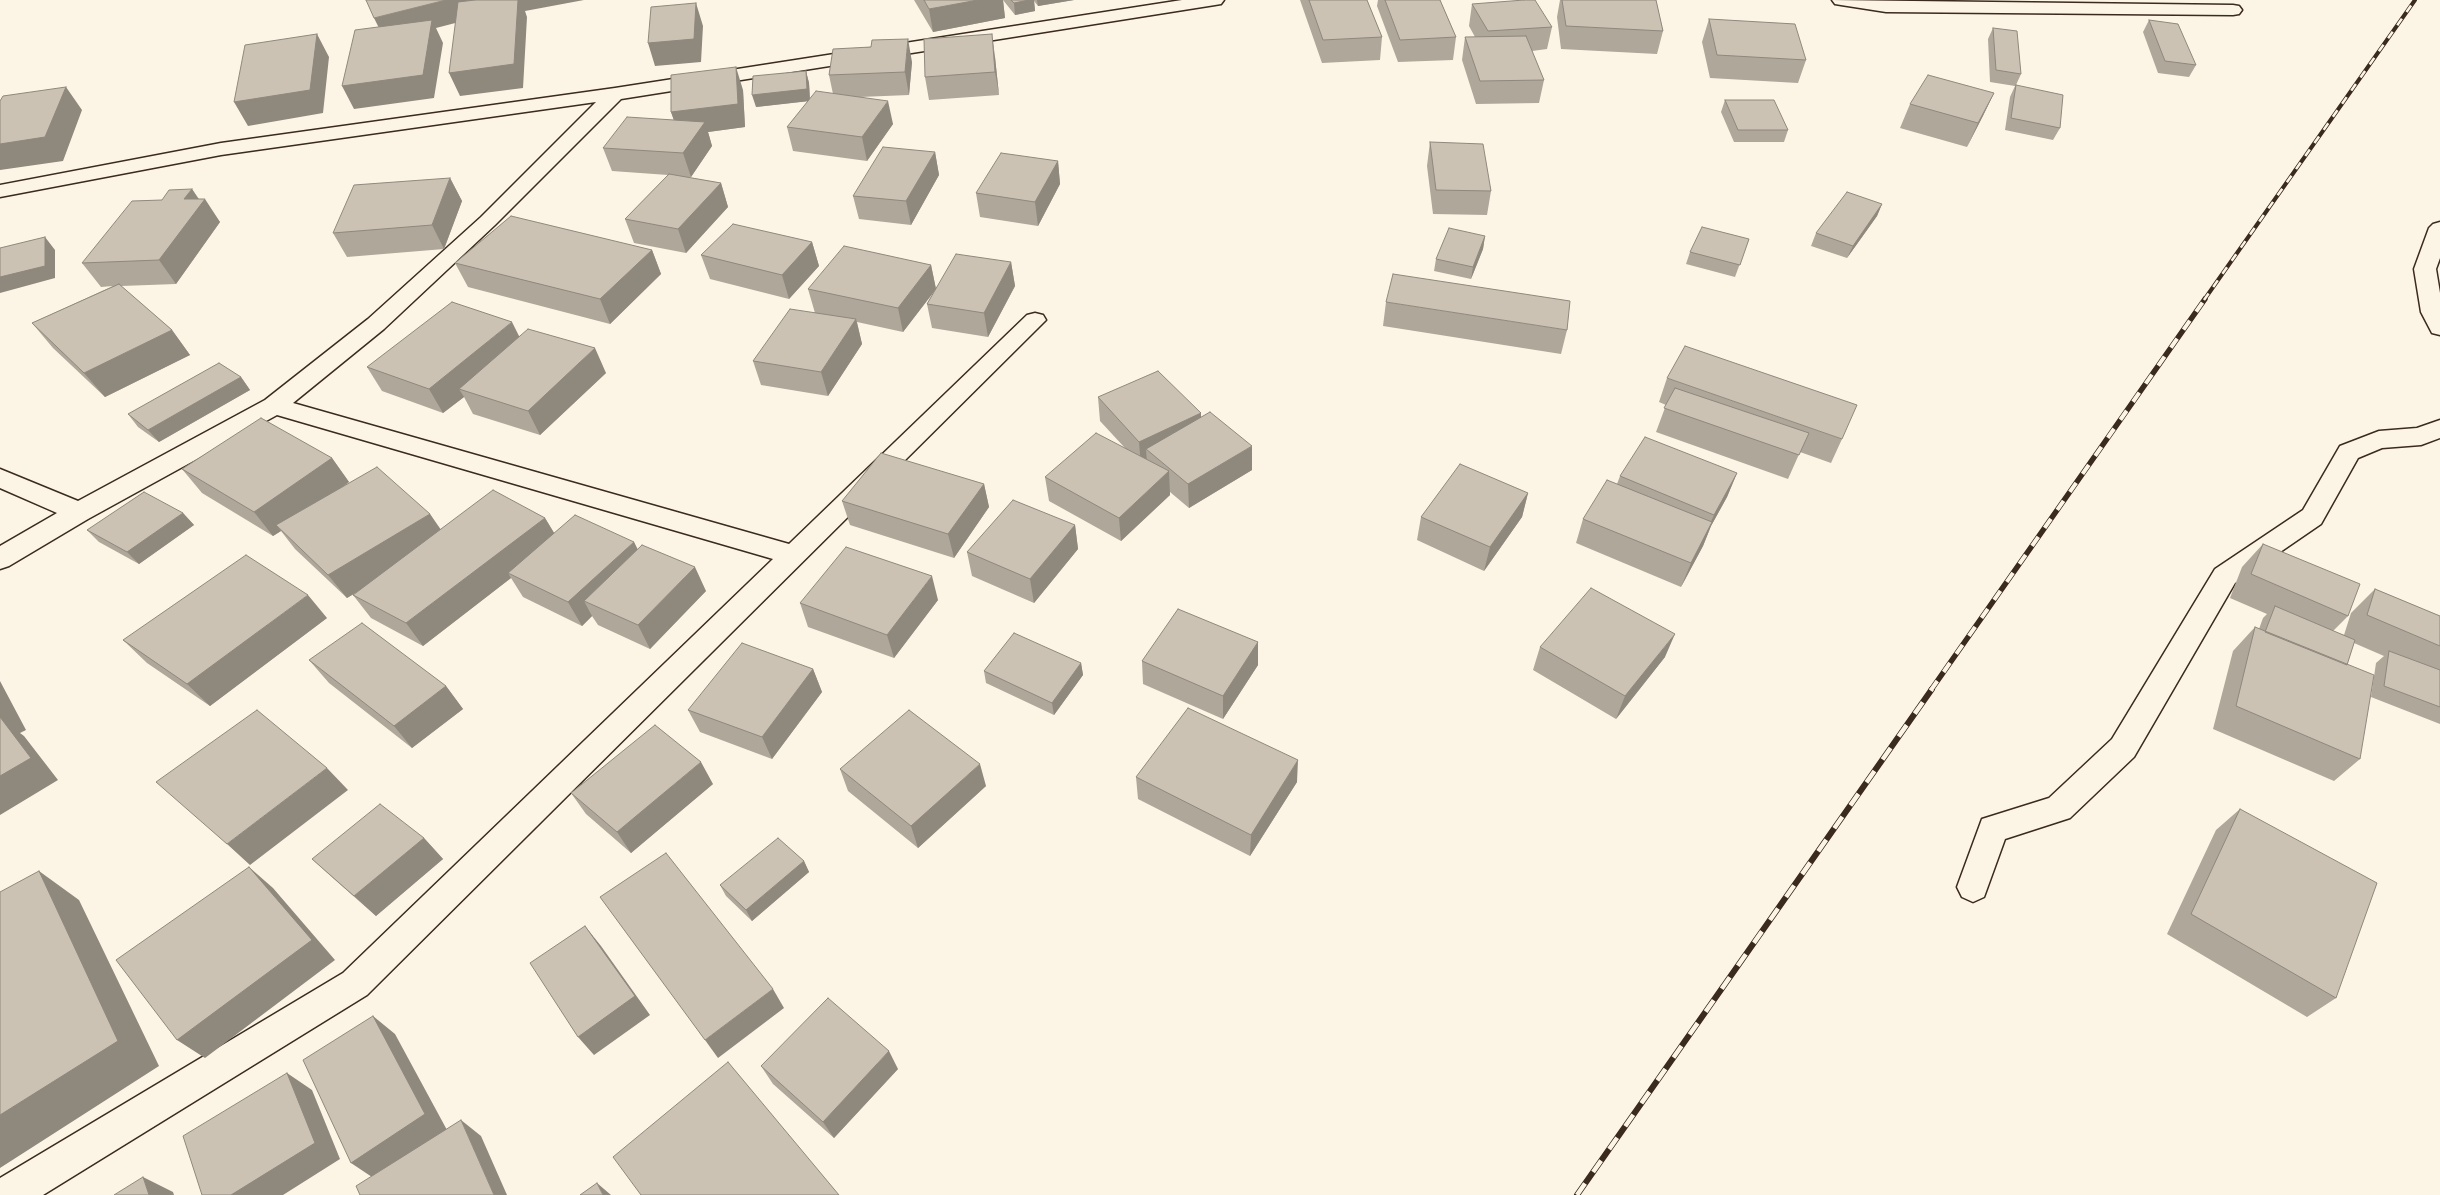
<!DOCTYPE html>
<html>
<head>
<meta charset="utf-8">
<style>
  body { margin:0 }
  canvas { display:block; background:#fcf5e5 }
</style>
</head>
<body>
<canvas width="2440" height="1195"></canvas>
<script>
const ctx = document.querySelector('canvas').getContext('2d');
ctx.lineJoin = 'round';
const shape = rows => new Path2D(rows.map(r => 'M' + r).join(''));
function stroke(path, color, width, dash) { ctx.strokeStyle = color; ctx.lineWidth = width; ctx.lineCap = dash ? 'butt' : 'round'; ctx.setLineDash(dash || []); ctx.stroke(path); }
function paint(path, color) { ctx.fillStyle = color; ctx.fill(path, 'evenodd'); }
const minor = shape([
  [1182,0,1224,0,1221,4,1215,5,621,99,495,225,384,329,293,403,789,544,1027,315,1035,313,1043,315,1046,320,367,995,43,1195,0,1195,0,1178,343,973,773,559,277,415,88,519,9,566,0,569,0,546,57,513,0,488,0,469,78,501,265,400,368,319,481,217,596,102,221,155,0,197,0,185,221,143,615,88,1182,0],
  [1832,0,2233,5,2239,6,2242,10,2239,14,2233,15,1886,12,1841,5,1835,4,1832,0],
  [2440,222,2440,258,2436,269,2440,293,2440,335,2432,333,2421,312,2414,269,2429,228,2433,224,2440,222],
  [2440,420,2440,438,2421,445,2382,448,2358,458,2321,524,2235,583,2134,757,2070,818,2005,839,1984,897,1973,902,1962,897,1957,887,1982,819,2049,798,2112,739,2215,569,2303,510,2340,446,2379,431,2417,428,2440,420]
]);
stroke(minor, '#3b2a1e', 3);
paint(minor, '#fcf5e5');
const railFar2 = shape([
  [2204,300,2415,0]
]);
const railFar1 = shape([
  [1931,690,2205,299]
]);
const rail = shape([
  [1577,1195,1932,689]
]);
stroke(railFar2, '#3b2a1e', 4);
stroke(railFar1, '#3b2a1e', 5.5);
stroke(rail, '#3b2a1e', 6);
stroke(railFar2, '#fcf5e5', 2.5, [8]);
stroke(railFar1, '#fcf5e5', 4, [11]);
stroke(rail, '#fcf5e5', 4.5, [14]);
paint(shape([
  [914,0,1003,0,1005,18,933,32],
  [1003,0,1074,0,1038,6,1034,1,1035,11,1015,15],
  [1300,0,1367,0,1382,37,1380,60,1322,63],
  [1378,0,1440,0,1456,37,1453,60,1398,62,1377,6],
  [1560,0,1656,0,1663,31,1657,54,1561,49,1557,17],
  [1472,4,1552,27,1547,49,1532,51,1544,80,1539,103,1476,104,1462,60,1465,37,1475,37,1469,26],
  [1709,19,1806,60,1798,83,1710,78,1702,42],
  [2149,20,2196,65,2189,77,2158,73,2143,32],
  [1993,28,2021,74,2016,85,2060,128,2053,140,2005,130,2010,97,2015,86,1990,82,1988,39],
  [995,57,999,95,929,100,925,77],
  [912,62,909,95,860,97,893,124,867,161,793,151,787,127,808,101,756,107,806,71,809,83,810,99,833,94,829,75],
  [743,90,745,127,708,132,712,146,691,177,686,177,721,183,728,207,686,253,634,243,625,219,668,175,612,171,603,148,674,120,671,112],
  [1994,93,1967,147,1900,128,1910,104],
  [1725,100,1788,130,1784,142,1734,142,1721,112],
  [1430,142,1491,191,1487,215,1433,214,1427,166],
  [935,152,939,175,911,225,859,219,853,196],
  [1058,161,1060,184,1038,226,980,217,976,193],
  [450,178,462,201,444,249,347,257,333,233],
  [192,189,199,199,220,222,176,284,121,286,172,330,190,355,105,397,53,348,32,323,113,286,101,287,82,263,162,200],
  [1882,204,1877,216,1847,258,1811,246,1816,233],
  [1485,236,1483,249,1471,279,1434,271,1436,259],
  [1749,239,1735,277,1686,264,1690,252],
  [812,242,819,266,789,299,710,279,701,255],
  [652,250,661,274,610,324,468,287,455,263],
  [1011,262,1015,286,988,337,932,328,927,304,936,289,903,332,857,322,862,344,828,396,761,385,753,361,815,313,808,289,931,265,936,289],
  [1386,302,1567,330,1561,354,1383,326],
  [519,336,606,373,540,435,473,414,464,397,443,413,382,391,367,367],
  [241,377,250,390,159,442,138,427,128,414],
  [1667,378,1842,439,1831,463,1800,452,1788,479,1656,432,1666,405,1659,402],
  [1098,397,1201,413,1201,417,1252,470,1189,508,1170,492,1170,495,1121,541,1049,501,1045,477,1125,448,1100,421],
  [332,458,349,482,344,486,430,514,440,530,545,518,554,533,634,542,638,550,706,591,650,649,598,625,592,616,582,626,523,597,511,578,423,646,371,618,353,595,359,591,347,598,295,549,281,531,273,536,202,493,182,469],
  [1737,473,1727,497,1711,526,1703,546,1681,587,1576,543,1583,519,1617,484,1620,476],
  [984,484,989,507,954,558,850,525,842,501],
  [1528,493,1522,517,1484,571,1417,540,1421,517],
  [183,513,194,525,139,564,99,542,87,530],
  [1075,525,1078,549,1034,603,972,576,967,552],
  [2263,544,2348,616,2333,631,2344,635,2351,613,2375,589,2440,616,2440,724,2371,697,2376,663,2384,656,2354,643,2347,665,2360,759,2334,781,2213,729,2233,651,2255,627,2259,629,2263,618,2267,614,2230,598,2242,567],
  [938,600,894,658,808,627,800,603],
  [327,618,210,706,147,663,123,640],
  [1258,642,1258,665,1223,719,1143,684,1142,661],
  [1540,647,1665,657,1616,719,1533,670],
  [309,660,446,686,463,709,412,748,329,683],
  [1081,663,1083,675,1054,715,986,683,984,671],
  [813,669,822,692,772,759,700,732,688,710],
  [840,769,986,786,918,848,848,791],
  [1136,777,1297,782,1250,856,1138,799],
  [713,784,631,853,586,814,571,793],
  [2240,809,2336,998,2307,1017,2167,934,2216,830],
  [424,838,443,859,376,916,334,879,312,859],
  [804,861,809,872,752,921,726,896,720,885],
  [761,1066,898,1069,834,1138,773,1084]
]), '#afa79a');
paint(shape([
  [446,0,484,0,490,14,436,28,443,43,434,98,354,109,342,86,385,40,374,18],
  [492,0,584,0,525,11,527,17,523,88,460,96,449,73],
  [978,0,1003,0,1005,18,933,32,929,9],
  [1029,0,1034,0,1035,11,1015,15,1014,3],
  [1037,0,1074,0,1038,6],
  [696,3,703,26,701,62,655,66,648,43],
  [317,34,329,57,323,113,248,126,234,102],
  [992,34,995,57,999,95,995,72],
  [908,39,912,62,909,95,905,72],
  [736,67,743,90,745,127,708,132,712,146,691,177,683,153,679,135,671,112],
  [806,71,809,83,810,101,756,107,752,95],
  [66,87,82,110,63,161,0,170,0,144],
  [1994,93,1983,116,1967,147,1978,123],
  [888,101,893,124,867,161,862,137],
  [935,152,939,175,911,225,906,201],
  [1058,161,1060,184,1038,226,1035,202],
  [450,178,462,201,444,249,432,225],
  [721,183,728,207,686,253,678,229],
  [192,189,201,203,205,199,220,222,176,284,159,260,184,199],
  [1882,204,1877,216,1847,258,1853,246],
  [1485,236,1483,249,1471,279,1473,267],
  [45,237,55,250,55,278,0,293,0,277],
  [812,242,819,266,789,299,782,275],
  [652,250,661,274,610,324,600,299],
  [1011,262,1015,286,988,337,984,313],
  [931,265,936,289,903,332,898,308],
  [856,319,862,344,828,396,821,372],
  [512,322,524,346,459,389,464,397,443,413,429,389],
  [172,330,190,355,105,397,84,373],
  [595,348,606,373,540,435,528,411],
  [241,377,250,390,159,442,148,430],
  [1201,413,1201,438,1146,449,1147,463,1141,466,1139,442],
  [1252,446,1252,470,1189,508,1188,484],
  [332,458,349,482,282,530,276,525,281,531,273,536,254,512],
  [1169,471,1170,495,1121,541,1119,518],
  [1737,473,1727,497,1711,526,1703,546,1681,587,1691,563,1704,537,1714,515],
  [984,484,989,507,954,558,948,534],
  [1528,493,1522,517,1484,571,1490,547],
  [183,513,194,525,139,564,127,552],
  [430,514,446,537,347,598,328,575],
  [545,518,559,541,508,573,511,578,423,646,406,623],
  [1075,525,1078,549,1034,603,1030,579],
  [634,542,645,565,584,601,592,616,582,626,568,602],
  [695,567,706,591,650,649,638,625],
  [932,576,938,600,894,658,887,635],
  [308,595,327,618,210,706,187,684],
  [1675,634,1665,657,1616,719,1625,696],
  [1258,642,1258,665,1223,719,1223,696],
  [1081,663,1083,675,1054,715,1052,703],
  [813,669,822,692,772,759,762,737],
  [0,681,26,730,20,733,24,736,58,780,0,815],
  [446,686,463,709,412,748,394,726],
  [1298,760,1297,782,1250,856,1251,835],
  [701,762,713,784,631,853,617,832],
  [980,764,986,786,918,848,911,826],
  [327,768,348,790,250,865,227,844],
  [424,838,443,859,376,916,354,896],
  [804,861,809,872,752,921,746,910],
  [249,867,273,888,335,960,205,1058,177,1040],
  [39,871,79,900,159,1066,0,1168,0,1115],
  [585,926,601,946,650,1015,594,1055,578,1037],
  [773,989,784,1008,718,1058,705,1040],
  [373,1016,395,1034,447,1130,375,1179,351,1163],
  [889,1051,898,1069,834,1138,823,1122],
  [287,1073,312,1090,340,1159,283,1195,231,1195],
  [461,1120,481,1136,507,1195,494,1195],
  [143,1177,173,1192,174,1195,149,1195],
  [597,1183,611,1195,603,1195]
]), '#8f887d');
const building = shape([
  [366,0,446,0,374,18,366,0],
  [475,0,518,0,514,64,449,73,458,2,475,0],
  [924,0,978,0,929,9,924,0],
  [1011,0,1029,0,1014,3,1011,0],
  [1309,0,1367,0,1382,37,1323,40,1309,0],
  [1385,0,1440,0,1456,37,1400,40,1385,0],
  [1524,0,1535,0,1552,27,1488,31,1472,4,1524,0],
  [1562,0,1656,0,1663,31,1566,26,1562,0],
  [696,3,694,39,648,43,651,7,696,3],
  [1709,19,1795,24,1806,60,1717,55,1709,19],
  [432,20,423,75,342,86,355,30,432,20],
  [2149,20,2178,24,2196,65,2165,61,2149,20],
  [1993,28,2017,31,2021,74,1996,70,1993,28],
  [317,34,310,90,234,102,245,45,317,34],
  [992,34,995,72,925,77,924,39,992,34],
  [1526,36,1544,80,1480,81,1465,37,1526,36],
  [908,39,905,72,829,75,833,49,871,47,872,40,908,39],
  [736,67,738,104,671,112,671,75,736,67],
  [806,71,807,89,752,95,753,76,806,71],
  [1928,75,1994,93,1978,123,1910,104,1928,75],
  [2016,85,2063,95,2060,128,2011,118,2016,85],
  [66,87,45,137,0,144,0,101,3,96,66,87],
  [816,91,888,101,862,137,787,127,816,91],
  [1725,100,1774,100,1788,130,1738,130,1725,100],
  [627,117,705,122,683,153,603,148,627,117],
  [1430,142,1483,144,1491,191,1436,190,1430,142],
  [883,147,935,152,906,201,853,196,883,147],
  [1001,153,1058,161,1035,202,976,193,1001,153],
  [669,174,721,183,678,229,625,219,669,174],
  [450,178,432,225,333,233,354,185,450,178],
  [192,189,184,199,205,199,159,260,82,263,132,201,162,200,169,190,192,189],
  [1847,192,1882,204,1853,246,1816,233,1847,192],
  [511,216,652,250,600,299,455,263,511,216],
  [733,224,812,242,782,275,701,255,733,224],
  [1702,227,1749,239,1740,265,1690,252,1702,227],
  [1449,228,1485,236,1473,267,1436,259,1449,228],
  [45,237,45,266,0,277,0,248,45,237],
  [844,246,931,265,898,308,808,289,844,246],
  [956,254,1011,262,984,313,927,304,956,254],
  [1393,274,1570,301,1567,330,1386,302,1393,274],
  [119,284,172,330,84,373,32,323,119,284],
  [452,302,512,322,429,389,367,367,452,302],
  [790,309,856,319,821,372,753,361,790,309],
  [528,329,595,348,528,411,459,389,528,329],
  [1685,346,1857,405,1842,439,1667,378,1685,346],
  [219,363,241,377,148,430,128,414,219,363],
  [1158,371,1201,413,1139,442,1098,397,1158,371],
  [1675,388,1809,433,1799,455,1664,408,1675,388],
  [1210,412,1252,446,1188,484,1146,449,1210,412],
  [261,418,332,458,254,512,182,469,261,418],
  [1096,433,1169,471,1119,518,1045,477,1096,433],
  [1645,437,1737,473,1714,515,1620,476,1645,437],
  [881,453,984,484,948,534,842,501,881,453],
  [1460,464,1528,493,1490,547,1421,517,1460,464],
  [377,467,430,514,328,575,276,525,377,467],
  [1607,480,1712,522,1691,563,1583,519,1607,480],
  [493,490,545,518,406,623,353,595,493,490],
  [144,492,183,513,127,552,87,530,144,492],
  [1013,500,1075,525,1030,579,967,552,1013,500],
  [575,515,634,542,568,602,508,573,575,515],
  [2263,544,2360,584,2348,616,2251,574,2263,544],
  [642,545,695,567,638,625,584,601,642,545],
  [846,547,932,576,887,635,800,603,846,547],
  [246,555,308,595,187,684,123,640,246,555],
  [1591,588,1675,634,1625,696,1540,647,1591,588],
  [2375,589,2440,616,2440,646,2367,615,2375,589],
  [2275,606,2355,640,2347,665,2265,632,2275,606],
  [1178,609,1258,642,1223,696,1142,661,1178,609],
  [362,623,446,686,394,726,309,660,362,623],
  [2255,627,2374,675,2360,759,2236,706,2255,627],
  [1014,633,1081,663,1052,703,984,671,1014,633],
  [742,643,813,669,762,737,688,710,742,643],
  [2389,651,2440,670,2440,707,2384,686,2389,651],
  [1188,708,1298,760,1251,835,1136,777,1188,708],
  [257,710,327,768,227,844,156,782,257,710],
  [909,710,980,764,911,826,840,769,909,710],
  [0,717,31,758,0,776,0,717],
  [655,725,701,762,617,832,571,793,655,725],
  [380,804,424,838,354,896,312,859,380,804],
  [2240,809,2377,883,2336,998,2191,914,2240,809],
  [778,838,804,861,746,910,720,885,778,838],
  [666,853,773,989,705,1040,600,897,666,853],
  [249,867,312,940,177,1040,116,960,249,867],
  [39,871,118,1041,0,1115,0,892,39,871],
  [585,926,635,996,578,1037,530,963,585,926],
  [828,998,889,1051,823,1122,761,1066,828,998],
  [373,1016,425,1114,351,1163,303,1060,373,1016],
  [728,1062,839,1195,641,1195,613,1157,728,1062],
  [287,1073,315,1143,231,1195,202,1195,183,1136,287,1073],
  [461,1120,494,1195,360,1195,356,1186,461,1120],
  [143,1177,149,1195,114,1195,143,1177],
  [597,1183,603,1195,580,1195,597,1183]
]);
paint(building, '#ccc2b3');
stroke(building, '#8f887d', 1);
</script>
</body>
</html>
